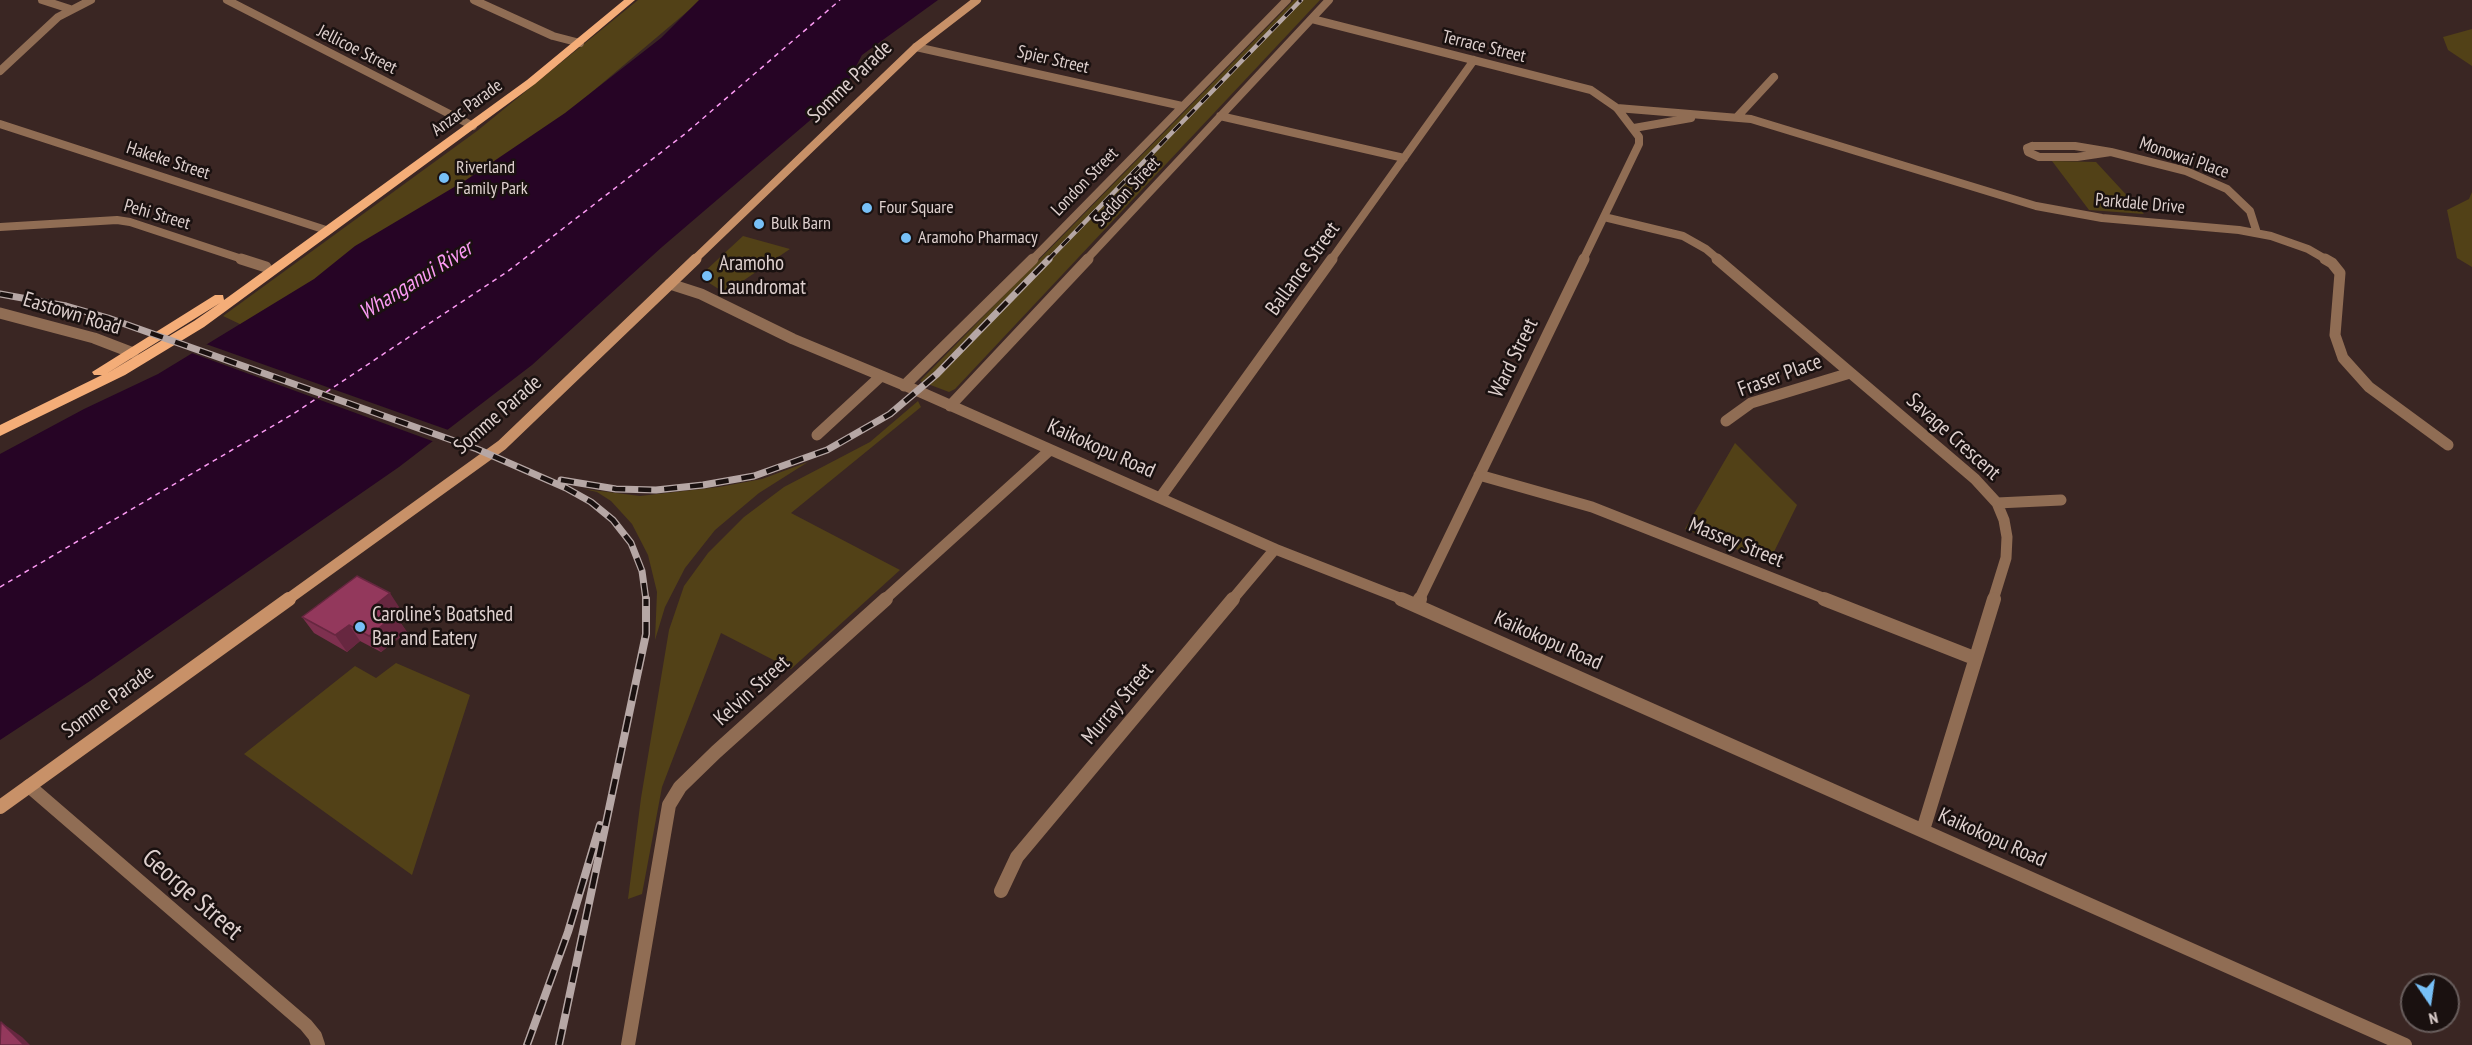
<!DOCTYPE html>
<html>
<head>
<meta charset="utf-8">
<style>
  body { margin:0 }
  #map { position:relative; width:2472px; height:1045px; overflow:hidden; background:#3a2623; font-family:"PT Sans Narrow",sans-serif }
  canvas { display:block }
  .north { position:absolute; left:2400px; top:973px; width:60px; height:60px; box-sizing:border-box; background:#1a1110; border:2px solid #685d5c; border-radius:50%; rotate:167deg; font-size:16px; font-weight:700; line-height:24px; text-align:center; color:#ded0ce }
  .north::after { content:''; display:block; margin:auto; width:21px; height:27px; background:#77c0f7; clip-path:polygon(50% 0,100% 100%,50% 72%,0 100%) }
</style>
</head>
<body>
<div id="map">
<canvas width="2472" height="1045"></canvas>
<div class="north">N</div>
</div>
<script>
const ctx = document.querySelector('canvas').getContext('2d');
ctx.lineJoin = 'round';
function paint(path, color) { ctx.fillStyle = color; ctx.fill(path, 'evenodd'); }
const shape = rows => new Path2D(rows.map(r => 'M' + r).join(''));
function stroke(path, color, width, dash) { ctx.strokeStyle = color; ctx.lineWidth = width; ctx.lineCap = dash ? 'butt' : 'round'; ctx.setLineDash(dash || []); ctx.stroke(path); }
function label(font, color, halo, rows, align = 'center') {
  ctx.font = font + ' "PT Sans Narrow",sans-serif'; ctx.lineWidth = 5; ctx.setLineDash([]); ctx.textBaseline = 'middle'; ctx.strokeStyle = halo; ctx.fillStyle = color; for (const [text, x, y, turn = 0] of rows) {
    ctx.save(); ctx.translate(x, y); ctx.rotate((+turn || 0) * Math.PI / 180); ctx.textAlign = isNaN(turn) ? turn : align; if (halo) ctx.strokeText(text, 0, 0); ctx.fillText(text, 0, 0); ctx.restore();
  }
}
paint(shape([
  [638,0,701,0,548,129,404,225,242,325,223,316,477,131],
  [1294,0,1320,0,955,389,949,392,920,381],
  [2472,29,2472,66,2448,50,2443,37],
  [2052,161,2096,162,2144,214,2089,210],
  [2472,192,2472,267,2457,258,2447,210,2469,199],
  [743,236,790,249,725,293,706,281,703,273],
  [918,401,921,407,791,513,900,570,791,669,721,633,662,787,642,894,628,899,641,798,669,630,684,586,708,553,744,517,784,487,870,442],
  [1735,443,1797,505,1769,562,1685,529],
  [808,462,759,493,715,530,685,568,665,607,655,640,657,592,648,555,632,524,611,501,597,492,584,489,640,496,719,487,762,479],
  [396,663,470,695,412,875,244,754,355,666,376,678]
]), '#524117');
paint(shape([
  [699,0,938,0,862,55,842,93,662,247,532,365,399,467,90,681,0,740,0,454,84,409,158,374,314,279,355,246,466,180,565,113,661,38]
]), '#260425');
paint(shape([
  [203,343,451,431,435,442,189,352]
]), '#3a2623');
stroke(shape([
  [0,587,293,414,507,272,686,133,840,0]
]), '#fa9af2', 1.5, [5, 4.5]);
stroke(shape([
  [42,0,70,9],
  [227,0,473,126],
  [474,0,553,36,580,43],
  [1312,19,1591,90,1617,108,1639,137,1639,144,1583,260],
  [916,47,1182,106],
  [0,71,58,17,91,0],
  [1617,108,1751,119,2036,206,2102,218,2239,230,2271,236,2308,249,2327,260],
  [1220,116,1404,158],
  [1737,117,1774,77],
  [0,124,326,230],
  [1634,128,1691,118],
  [2032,146,2075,146,2111,152,2077,157,2039,157,2028,152,2027,148,2032,146],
  [2111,152,2186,171,2227,189,2250,211,2257,233],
  [1604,217,1683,236,1706,249,1719,260],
  [0,227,117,220,130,222,245,260],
  [1032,260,1287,0],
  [1086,260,1329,0],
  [1331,260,1474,60]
]), '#906d54', 8);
stroke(shape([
  [241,259,266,267],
  [1717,259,1975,479,1997,503,2004,520,2007,537,2006,558,1993,600],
  [2325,259,2332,263,2340,273,2335,335,2343,358,2369,387,2448,445],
  [670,284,701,294,793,339,918,391,1275,549,1405,600],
  [0,313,94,338,133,353],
  [904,386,1033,259],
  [950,406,1088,259],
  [1726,421,1751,403,1850,373],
  [817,435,881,376],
  [1479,475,1592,507,1828,600],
  [1160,498,1332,259],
  [1997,503,2061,500],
  [884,600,1050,450],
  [1232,600,1275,549],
  [1419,600,1584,259]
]), '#906d54', 11);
stroke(shape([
  [1401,599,2405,1045],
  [1824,599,1974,658],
  [1417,605,1420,599],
  [29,786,306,1025,315,1036,318,1045],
  [1923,830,1994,599],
  [1001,891,1017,857,1233,599],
  [628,1045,669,805,680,787,716,752,886,599]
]), '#906d54', 14);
stroke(shape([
  [694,260,916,47,977,0]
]), '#c89168', 8);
stroke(shape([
  [287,600,502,445,696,259]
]), '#c89168', 11);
stroke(shape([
  [0,807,289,599]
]), '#c89168', 14);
paint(shape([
  [624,0,635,0,535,84,204,327,125,375,0,436,0,425,102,375,94,375,92,372,215,295,223,295,224,300,527,80,624,0],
  [220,303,194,321,106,374,220,303]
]), '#f4ad78');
const railFar2 = shape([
  [1048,260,1301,0]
]);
const railFar1 = shape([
  [0,294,66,306,108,318,477,449,566,488,591,502,613,520,631,543,642,571,646,600],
  [561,480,616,489,656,490,703,485,754,476,827,450,890,414,937,374,1049,259]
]);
const rail = shape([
  [527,1045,568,932,600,825],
  [559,1045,646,634,646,599]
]);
stroke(railFar2, '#b6a7a5', 4.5);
stroke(railFar1, '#b6a7a5', 7);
stroke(rail, '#b6a7a5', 8);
stroke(railFar2, '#1a1110', 3, [10]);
stroke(railFar1, '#1a1110', 4.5, [13]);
stroke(rail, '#1a1110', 5, [16]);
paint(shape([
  [401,610,395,615,407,632,381,652,360,641,347,652,314,633,302,617]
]), '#7e304f');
paint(shape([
  [390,593,401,610,386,621,375,605],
  [395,615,407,632,381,652,369,636],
  [349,625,360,641,347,652,335,635],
  [1,1022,22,1037,30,1045,24,1045]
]), '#672740');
const building = shape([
  [357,576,390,593,375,605,395,615,369,636,349,625,335,635,302,617,357,576],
  [1,1022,24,1045,0,1045,1,1022]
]);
paint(building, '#93385c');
stroke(building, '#672740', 1.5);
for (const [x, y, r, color] of [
  [444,178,6,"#77c0f7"],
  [867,208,6,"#77c0f7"],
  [759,224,6,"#77c0f7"],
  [906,238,6,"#77c0f7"],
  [707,276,6,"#77c0f7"],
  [360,627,6,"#77c0f7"]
]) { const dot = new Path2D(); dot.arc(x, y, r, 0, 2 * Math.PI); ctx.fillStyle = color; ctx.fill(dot); stroke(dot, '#1a1110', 2); }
label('18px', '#ded0ce', '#1a1110', [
  ["Terrace Street",1484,47,14],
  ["Jellicoe Street",357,50,27],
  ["Spier Street",1053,60,13],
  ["Anzac Parade",467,108,-36],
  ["Monowai Place",2184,158,19],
  ["Hakeke Street",168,161,18],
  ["London Street",1085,182,-46],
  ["Seddon Street",1127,192,-47],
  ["Parkdale Drive",2140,204,5],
  ["Pehi Street",157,215,16]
]);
label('18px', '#ded0ce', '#1a1110', [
  ["Riverland",456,168],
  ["Family Park",456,189],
  ["Four Square",879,208],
  ["Bulk Barn",771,224],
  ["Aramoho Pharmacy",918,238]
], 'left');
label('21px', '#ded0ce', '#1a1110', [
  ["Somme Parade",850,82,-44],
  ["Ballance Street",1303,269,-54],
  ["Eastown Road",72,314,17],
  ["Ward Street",1514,358,-64],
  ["Fraser Place",1780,376,-20],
  ["Somme Parade",498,415,-41],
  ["Savage Crescent",1953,437,42],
  ["Kaikokopu Road",1101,449,24],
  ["Massey Street",1736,543,22],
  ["Kaikokopu Road",1548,641,24],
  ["Kelvin Street",752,691,-42],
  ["Somme Parade",108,702,-36],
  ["Murray Street",1118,704,-50],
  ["Kaikokopu Road",1992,838,24]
]);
label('21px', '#ded0ce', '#1a1110', [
  ["Aramoho",719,264],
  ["Laundromat",719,288],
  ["Caroline's Boatshed",372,615],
  ["Bar and Eatery",372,639]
], 'left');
label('italic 22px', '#fa9af2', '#1a1110', [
  ["Whanganui River",416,281,-32]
]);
label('26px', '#ded0ce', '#1a1110', [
  ["George Street",192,895,41]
]);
</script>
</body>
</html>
